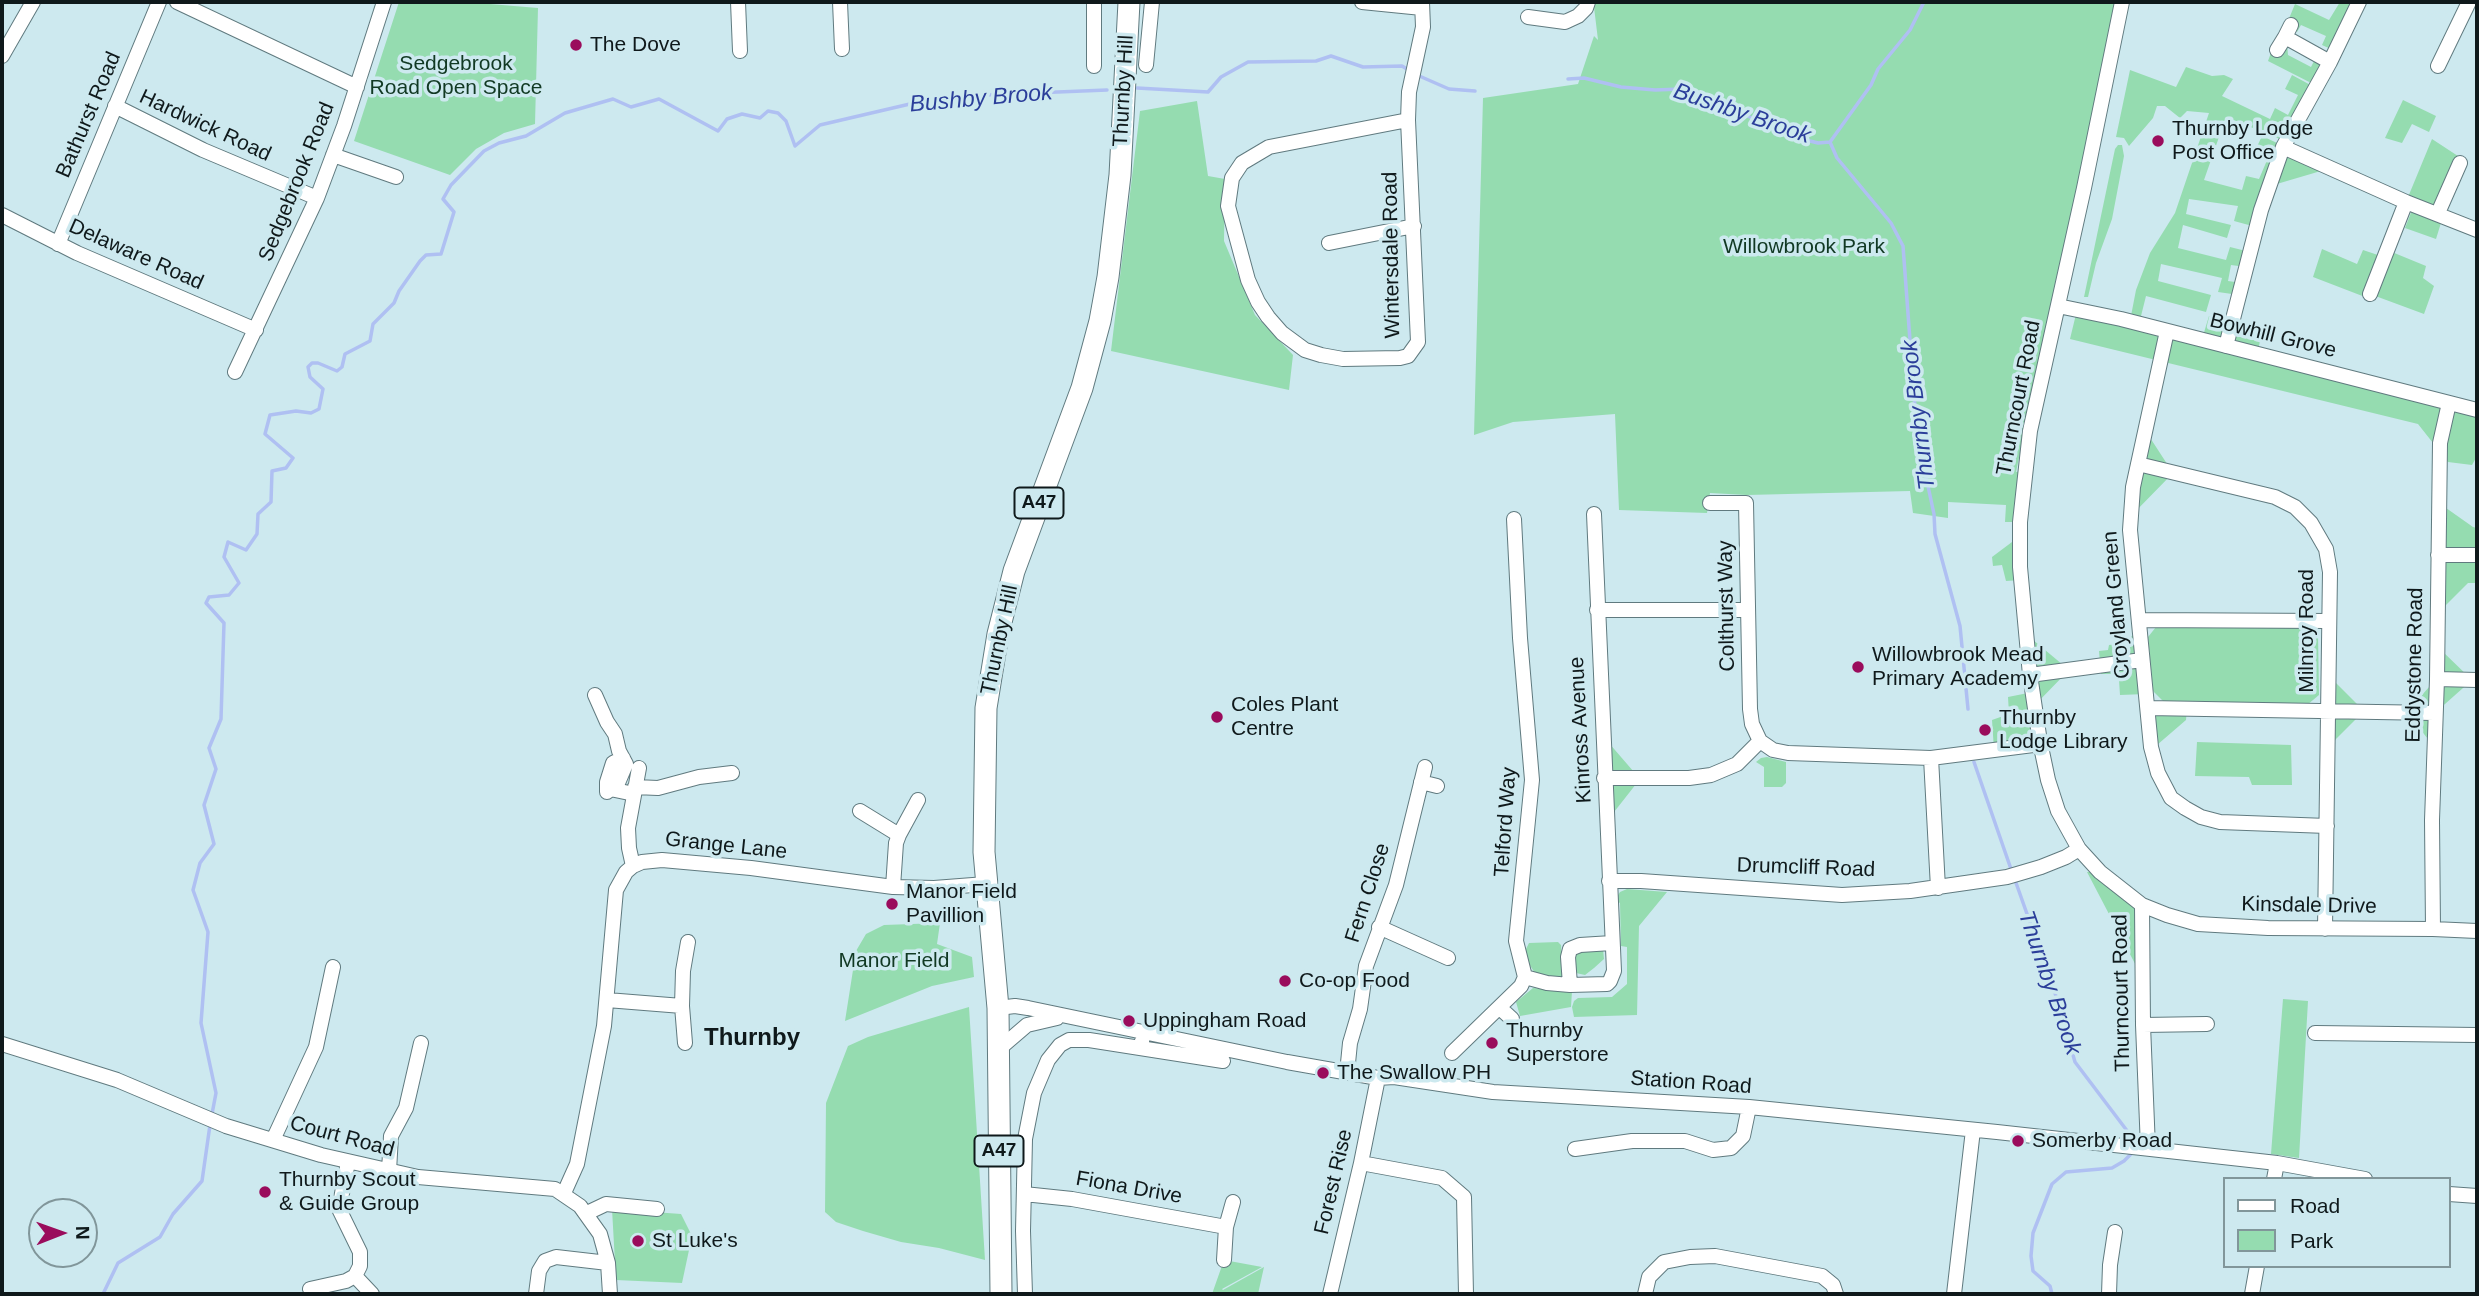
<!DOCTYPE html>
<html>
<head>
<meta charset="utf-8">
<style>
  body { margin:0 }
  #map { position:relative; width:2479px; height:1296px; overflow:hidden; background:#cde9ef; font-family:Helvetica,sans-serif }
  canvas { display:block }
  .frame { position:absolute; inset:0; border:4px solid #0f191b; pointer-events:none }
  .legend { position:absolute; left:2223px; top:1177px; width:228px; height:91px; box-sizing:border-box; background:#cde9ef; border:2px solid #81969a; margin:0; padding:9px 12px; list-style:none; font-size:21px; color:#0f191b }
  .legend li { display:flex; align-items:center; gap:14px; height:35px }
  .legend b { width:35px; border:2px solid #81969a }
  .north { position:absolute; left:28px; top:1198px; width:70px; height:70px; box-sizing:border-box; background:#cde9ef; border:2px solid #81969a; border-radius:50%; rotate:89deg; font-size:19px; font-weight:700; line-height:28px; text-align:center; color:#0f191b }
  .north::after { content:''; display:block; margin:auto; width:24px; height:32px; background:#9a0c5c; clip-path:polygon(50% 0,100% 100%,50% 72%,0 100%) }
</style>
</head>
<body>
<div id="map">
<canvas width="2479" height="1296"></canvas>
<div class="frame"></div>
<ul class="legend">
<li><b style="height:9px;background:#fff"></b>Road</li>
<li><b style="height:19px;background:#95dcb0"></b>Park</li>
</ul>
<div class="north">N</div>
</div>
<script>
const ctx = document.querySelector('canvas').getContext('2d');
ctx.lineJoin = 'round';
function paint(path, color) { ctx.fillStyle = color; ctx.fill(path, 'evenodd'); }
const shape = rows => new Path2D(rows.map(r => 'M' + r).join(''));
function stroke(path, color, width, dash) { ctx.strokeStyle = color; ctx.lineWidth = width; ctx.lineCap = dash ? 'butt' : 'round'; ctx.setLineDash(dash || []); ctx.stroke(path); }
function label(font, color, halo, rows, align = 'center') {
  ctx.font = font + ' Helvetica,sans-serif'; ctx.lineWidth = 7; ctx.setLineDash([]); ctx.textBaseline = 'middle'; ctx.strokeStyle = halo; ctx.fillStyle = color; for (const [text, x, y, turn = 0] of rows) {
    ctx.save(); ctx.translate(x, y); ctx.rotate((+turn || 0) * Math.PI / 180); ctx.textAlign = isNaN(turn) ? turn : align; if (halo) ctx.strokeText(text, 0, 0); ctx.fillText(text, 0, 0); ctx.restore();
  }
}
paint(shape([
  [399,2,466,2,538,8,535,124,504,133,476,149,450,175,354,141],
  [1596,2,2121,2,2064,269,2058,270,2016,472,2025,470,2020,522,2005,522,2006,505,1948,502,1948,518,1913,513,1910,491,1747,495,1710,493,1707,513,1619,510,1615,414,1513,422,1474,435,1483,98,1578,84,1594,36,1598,40,1594,7],
  [2340,2,2359,2,2335,51,2322,45,2326,36,2301,25,2297,32,2293,22,2288,21,2295,4,2329,20],
  [2287,43,2288,55,2311,67,2314,61,2327,67,2317,86,2268,61,2272,50],
  [2186,67,2212,76,2224,75,2233,79,2222,96,2270,119,2275,108,2288,115,2298,95,2285,89,2292,75,2316,88,2285,141,2226,117,2204,180,2242,190,2246,176,2259,179,2268,158,2254,153,2262,136,2331,168,2270,186,2256,227,2234,221,2238,206,2189,199,2186,214,2231,225,2227,238,2183,225,2178,248,2226,260,2230,247,2250,252,2246,267,2231,265,2228,281,2242,283,2239,295,2218,292,2222,278,2161,264,2158,281,2211,295,2206,312,2146,296,2139,324,2202,339,2209,316,2232,322,2264,325,2257,354,2477,410,2477,456,2472,465,2448,462,2418,424,2070,339,2077,310,2130,321,2136,290,2150,253,2175,213,2209,113,2187,111,2180,118,2165,106,2157,106,2153,118,2129,146,2124,138,2116,137,2130,70,2176,87],
  [2403,100,2436,116,2429,132,2412,124,2402,143,2385,138],
  [1197,101,1208,176,1225,179,1224,241,1255,315,1293,355,1289,390,1111,351,1140,111],
  [2432,139,2461,158,2436,239,2405,228,2414,205,2406,202],
  [2118,145,2122,145,2124,156,2112,219,2096,263,2088,297,2084,297,2115,149],
  [2322,249,2357,264,2363,250,2384,257,2387,250,2426,266,2423,278,2434,286,2424,314,2370,294,2365,297,2313,277],
  [2145,430,2173,473,2130,517],
  [2439,503,2473,527,2477,528,2477,583,2468,583,2437,614],
  [2020,536,2021,580,2006,581,2002,565,1993,566,1992,557],
  [2156,627,2308,627,2318,634,2319,695,2307,705,2165,703,2153,691,2148,637],
  [2140,628,2146,694,2120,695,2119,680,2111,674,2101,674,2099,651,2108,650,2109,645,2125,643],
  [2026,634,2069,670,2035,705,2040,742,1994,750,1992,720,2009,714,2008,697,2033,692],
  [2440,649,2472,680,2436,712,2434,747,2407,712,2437,678],
  [2328,675,2364,711,2329,746],
  [2148,708,2187,708,2186,720,2157,745],
  [1602,735,1640,779,1607,821],
  [2197,742,2291,745,2292,785,2252,785,2249,777,2195,776],
  [1767,757,1786,762,1786,783,1782,787,1764,787,1764,767,1756,762,1761,758],
  [2087,872,2100,872,2142,905,2143,979],
  [1627,889,1667,892,1639,926,1637,1015,1574,1017,1572,1007,1574,1001,1578,998,1612,997,1627,984,1627,947,1621,946,1620,903,1615,900,1620,892],
  [940,923,937,944,972,957,974,977,932,986,845,1021,856,951,866,934,884,925],
  [1558,942,1561,945,1563,977,1552,979,1535,973,1523,955,1529,943],
  [1603,949,1604,959,1594,968,1585,975,1576,973,1575,955,1579,952],
  [1533,988,1572,991,1571,1007,1520,1016,1516,1002],
  [2283,999,2308,1001,2299,1158,2271,1154],
  [969,1007,985,1260,939,1248,901,1242,863,1231,836,1222,825,1212,826,1103,848,1046,868,1037],
  [612,1209,681,1214,692,1236,682,1283,616,1280],
  [1224,1260,1262,1267,1222,1289,1223,1290,1264,1267,1258,1294,1212,1294]
]), '#95dcb0');
stroke(shape([
  [1417,75,1449,89,1475,91],
  [1568,79,1584,78,1621,87,1655,90,1681,89,1806,140,1818,143,1830,142,1871,85,1878,69,1910,30,1924,2],
  [1137,88,1208,92,1221,77,1248,62,1316,61,1331,56,1363,67,1402,66,1410,71],
  [1830,142,1837,158,1891,223,1903,246,1917,435,1934,514,1935,534,1960,626,1968,709],
  [1974,762,2012,872],
  [2015,880,2055,993,2075,1062,2128,1132,2130,1142],
  [212,1114,216,1093,201,1023,208,932,193,890,200,863,214,844,204,805,216,769,209,748,221,719,224,623,206,603,209,597,229,595,239,583,224,557,228,542,246,550,257,534,258,514,271,502,272,471,286,468,293,458,265,434,270,415,296,411,311,413,319,409,323,389,310,377,308,367,312,363,318,363,337,371,342,367,345,354,370,341,373,324,394,303,399,291,420,261,426,255,441,254,454,212,443,199,451,185,484,151,499,143,526,136,565,113,613,99,631,107,659,99,718,131,727,119,742,114,760,118,768,111,778,113,786,121,795,146,820,125,927,100,984,95,1107,90],
  [103,1294,118,1263,160,1237,173,1214,202,1181,210,1125],
  [2052,1294,2050,1286,2033,1271,2031,1256,2033,1233,2052,1184,2066,1172,2112,1168,2124,1161,2131,1154,2131,1149]
]), '#afc0f2', 3.5);
const minor = shape([
  [177,2,357,87],
  [738,2,740,51],
  [840,2,842,49],
  [1094,2,1094,66],
  [1362,2,1422,8],
  [2122,2,2084,188,2030,431,2020,522,2020,567,2030,675,2040,742,2048,780,2058,811,2079,849,2100,872,2142,905,2143,1025,2148,1148],
  [1528,17,1565,22,1578,16,1586,8,1588,2],
  [2285,37,2291,25],
  [2277,50,2285,37,2330,62],
  [2,56,33,2],
  [1146,65,1152,2],
  [2438,66,2469,2],
  [115,106,203,150,317,198],
  [1408,120,1269,147,1242,163,1232,178,1228,206,1248,280,1258,302,1268,317,1282,333,1305,350,1321,355,1343,359,1400,358,1408,356,1418,342,1408,120,1409,92,1423,27,1422,2],
  [2283,147,2406,202,2477,230],
  [333,155,396,177],
  [2438,213,2460,163],
  [2,215,77,253,256,330],
  [1329,243,1414,226],
  [58,244,159,2],
  [2370,294,2406,202],
  [2058,306,2121,319,2477,410],
  [2167,331,2133,487,2130,530,2151,747,2158,773,2171,798,2185,808,2201,817,2220,822,2327,826],
  [2226,346,2261,210,2283,147,2330,62,2359,2],
  [235,372,317,198,344,126,384,2],
  [2138,464,2275,497,2295,507,2311,523,2326,549,2330,572,2325,929],
  [1710,503,1746,503,1750,709,1752,724,1760,741],
  [1594,514,1614,971,1610,981,1607,984,1570,985,1568,957,1570,949,1580,945,1612,943],
  [2438,555,2477,555],
  [1597,610,1748,610],
  [2139,620,2328,621],
  [2030,675,2142,660],
  [2437,679,2477,680],
  [595,695,607,722,615,734,619,751,626,764,615,790,634,794],
  [2148,708,2434,713],
  [1931,758,1938,888],
  [1604,778,1689,778,1711,775,1737,764,1760,741,1773,750,1788,753,1931,758,2041,744],
  [1421,782,1437,786],
  [635,787,658,788,699,777,732,773],
  [607,792,607,782,613,763,623,758],
  [860,811,899,835,896,843,893,887],
  [899,835,918,800],
  [633,866,629,848,628,828,639,768],
  [1609,881,1641,881,1842,895,1910,891,2007,877,2041,867,2066,857,2079,849],
  [2142,905,2167,915,2198,924,2268,928,2433,929,2477,931],
  [1379,927,1448,958],
  [2433,929,2432,820,2437,679,2440,443,2449,403],
  [1525,977,1547,983,1570,985],
  [607,1000,682,1006,683,971,688,942],
  [682,1006,685,1043],
  [998,1008,1015,1006,1028,1008,1287,1062,1378,1078,1394,1077,1493,1092,1749,1107,1997,1132,2277,1163,2365,1179],
  [1500,1008,1512,1019],
  [2143,1025,2207,1024],
  [2315,1033,2477,1035],
  [1142,1041,1140,1048,1223,1061],
  [2,1044,117,1080,226,1126,321,1155,418,1177,555,1189,580,1206,600,1234,608,1263,610,1294],
  [999,1049,1027,1025,1057,1018],
  [1452,1053,1521,986,1525,977,1516,941,1532,780,1520,638,1514,519],
  [1347,1073,1350,1043,1360,1009,1366,966,1396,885,1425,767],
  [273,1140,316,1047,333,967],
  [1575,1149,1632,1141,1685,1141,1713,1150,1731,1148,1743,1136,1749,1107],
  [348,1162,339,1209,360,1252,360,1266,355,1276,372,1294],
  [1361,1163,1442,1178,1464,1197,1466,1294],
  [389,1171,391,1136,406,1108,421,1043],
  [2274,1179,2277,1163],
  [564,1193,577,1164,604,1026,616,890,626,872,633,866,642,862,662,860,751,868,893,887,934,888,986,884],
  [1024,1194,1072,1199,1226,1227,1224,1260],
  [2449,1194,2477,1196],
  [587,1213,606,1204,657,1209],
  [1226,1227,1233,1202],
  [310,1289,346,1281,355,1276],
  [536,1294,539,1271,545,1261,556,1257,608,1263],
  [1025,1294,1023,1231,1025,1139,1034,1093,1048,1060,1060,1045,1069,1040,1089,1040,1140,1048],
  [1330,1294,1361,1163,1378,1078],
  [1645,1294,1649,1277,1664,1262,1690,1257,1715,1256,1822,1276,1833,1285,1836,1294],
  [1954,1294,1973,1130],
  [2109,1294,2110,1265,2115,1232],
  [2252,1294,2257,1266]
]);
const highway = shape([
  [1001,1294,998,1008,984,852,986,708,998,634,1014,571,1082,388,1100,321,1108,277,1120,175,1129,2]
]);
stroke(minor, '#607a7f', 16);
stroke(highway, '#607a7f', 23);
stroke(minor, '#fff', 14);
stroke(highway, '#fff', 21);
for (const [x, y, r, color] of [
  [576,45,7,"#9a0c5c"],
  [2158,141,7,"#9a0c5c"],
  [1858,667,7,"#9a0c5c"],
  [1217,717,7,"#9a0c5c"],
  [1985,730,7,"#9a0c5c"],
  [892,904,7,"#9a0c5c"],
  [1285,981,7,"#9a0c5c"],
  [1129,1021,7,"#9a0c5c"],
  [1492,1043,7,"#9a0c5c"],
  [1323,1073,7,"#9a0c5c"],
  [2018,1141,7,"#9a0c5c"],
  [265,1192,7,"#9a0c5c"],
  [638,1241,7,"#9a0c5c"]
]) { const dot = new Path2D(); dot.arc(x, y, r, 0, 2 * Math.PI); ctx.fillStyle = color; ctx.fill(dot); stroke(dot, '#cde9ef', 2.5); }
for (const [x, y, w] of [
  [1039,503,49],
  [999,1151,49]
]) { const box = new Path2D(); box.roundRect(x - w / 2, y - 15.5, w, 31, 5); ctx.fillStyle = '#cde9ef'; ctx.fill(box); stroke(box, '#0f191b', 2); }
label('bold 19px', '#0f191b', null, [
  ["A47",1039,503],
  ["A47",999,1151]
]);
label('21px', '#0f191b', '#cde9ef', [
  ["The Dove",590,45],
  ["Thurnby Lodge",2172,129],
  ["Post Office",2172,153],
  ["Willowbrook Mead",1872,655],
  ["Primary Academy",1872,679],
  ["Coles Plant",1231,705],
  ["Centre",1231,729],
  ["Thurnby",1999,718],
  ["Lodge Library",1999,742],
  ["Manor Field",906,892],
  ["Pavillion",906,916],
  ["Co-op Food",1299,981],
  ["Uppingham Road",1143,1021],
  ["Thurnby",1506,1031],
  ["Superstore",1506,1055],
  ["The Swallow PH",1337,1073],
  ["Somerby Road",2032,1141],
  ["Thurnby Scout",279,1180],
  ["& Guide Group",279,1204],
  ["St Luke's",652,1241]
], 'left');
label('21px', '#113923', '#cde9ef', [
  ["Sedgebrook",456,64],
  ["Road Open Space",456,88],
  ["Willowbrook Park",1804,247],
  ["Manor Field",894,961]
]);
label('21px', '#0f191b', '#cde9ef', [
  ["Thurnby Hill",1124,91,-87],
  ["Bathurst Road",89,115,-67],
  ["Hardwick Road",205,126,25],
  ["Sedgebrook Road",297,182,-68],
  ["Delaware Road",136,255,24],
  ["Wintersdale Road",1392,255,-91],
  ["Bowhill Grove",2273,336,14],
  ["Thurncourt Road",2019,398,-79],
  ["Croyland Green",2117,605,-95],
  ["Colthurst Way",1727,606,-91],
  ["Milnroy Road",2307,631,-90],
  ["Thurnby Hill",1000,640,-78],
  ["Eddystone Road",2415,665,-89],
  ["Kinross Avenue",1581,730,-93],
  ["Telford Way",1506,822,-86],
  ["Grange Lane",726,846,6],
  ["Drumcliff Road",1806,868,2],
  ["Fern Close",1368,893,-72],
  ["Kinsdale Drive",2309,906,1],
  ["Thurncourt Road",2122,993,-91],
  ["Station Road",1691,1083,4],
  ["Court Road",342,1137,15],
  ["Forest Rise",1334,1182,-77],
  ["Fiona Drive",1129,1188,10]
]);
label('italic 23px', '#2b3e9a', '#cde9ef', [
  ["Bushby Brook",981,99,-5],
  ["Bushby Brook",1742,114,19],
  ["Thurnby Brook",1919,415,-97],
  ["Thurnby Brook",2049,983,71]
]);
label('bold 24px', '#0f191b', '#cde9ef', [
  ["Thurnby",752,1038]
]);
</script>
</body>
</html>
